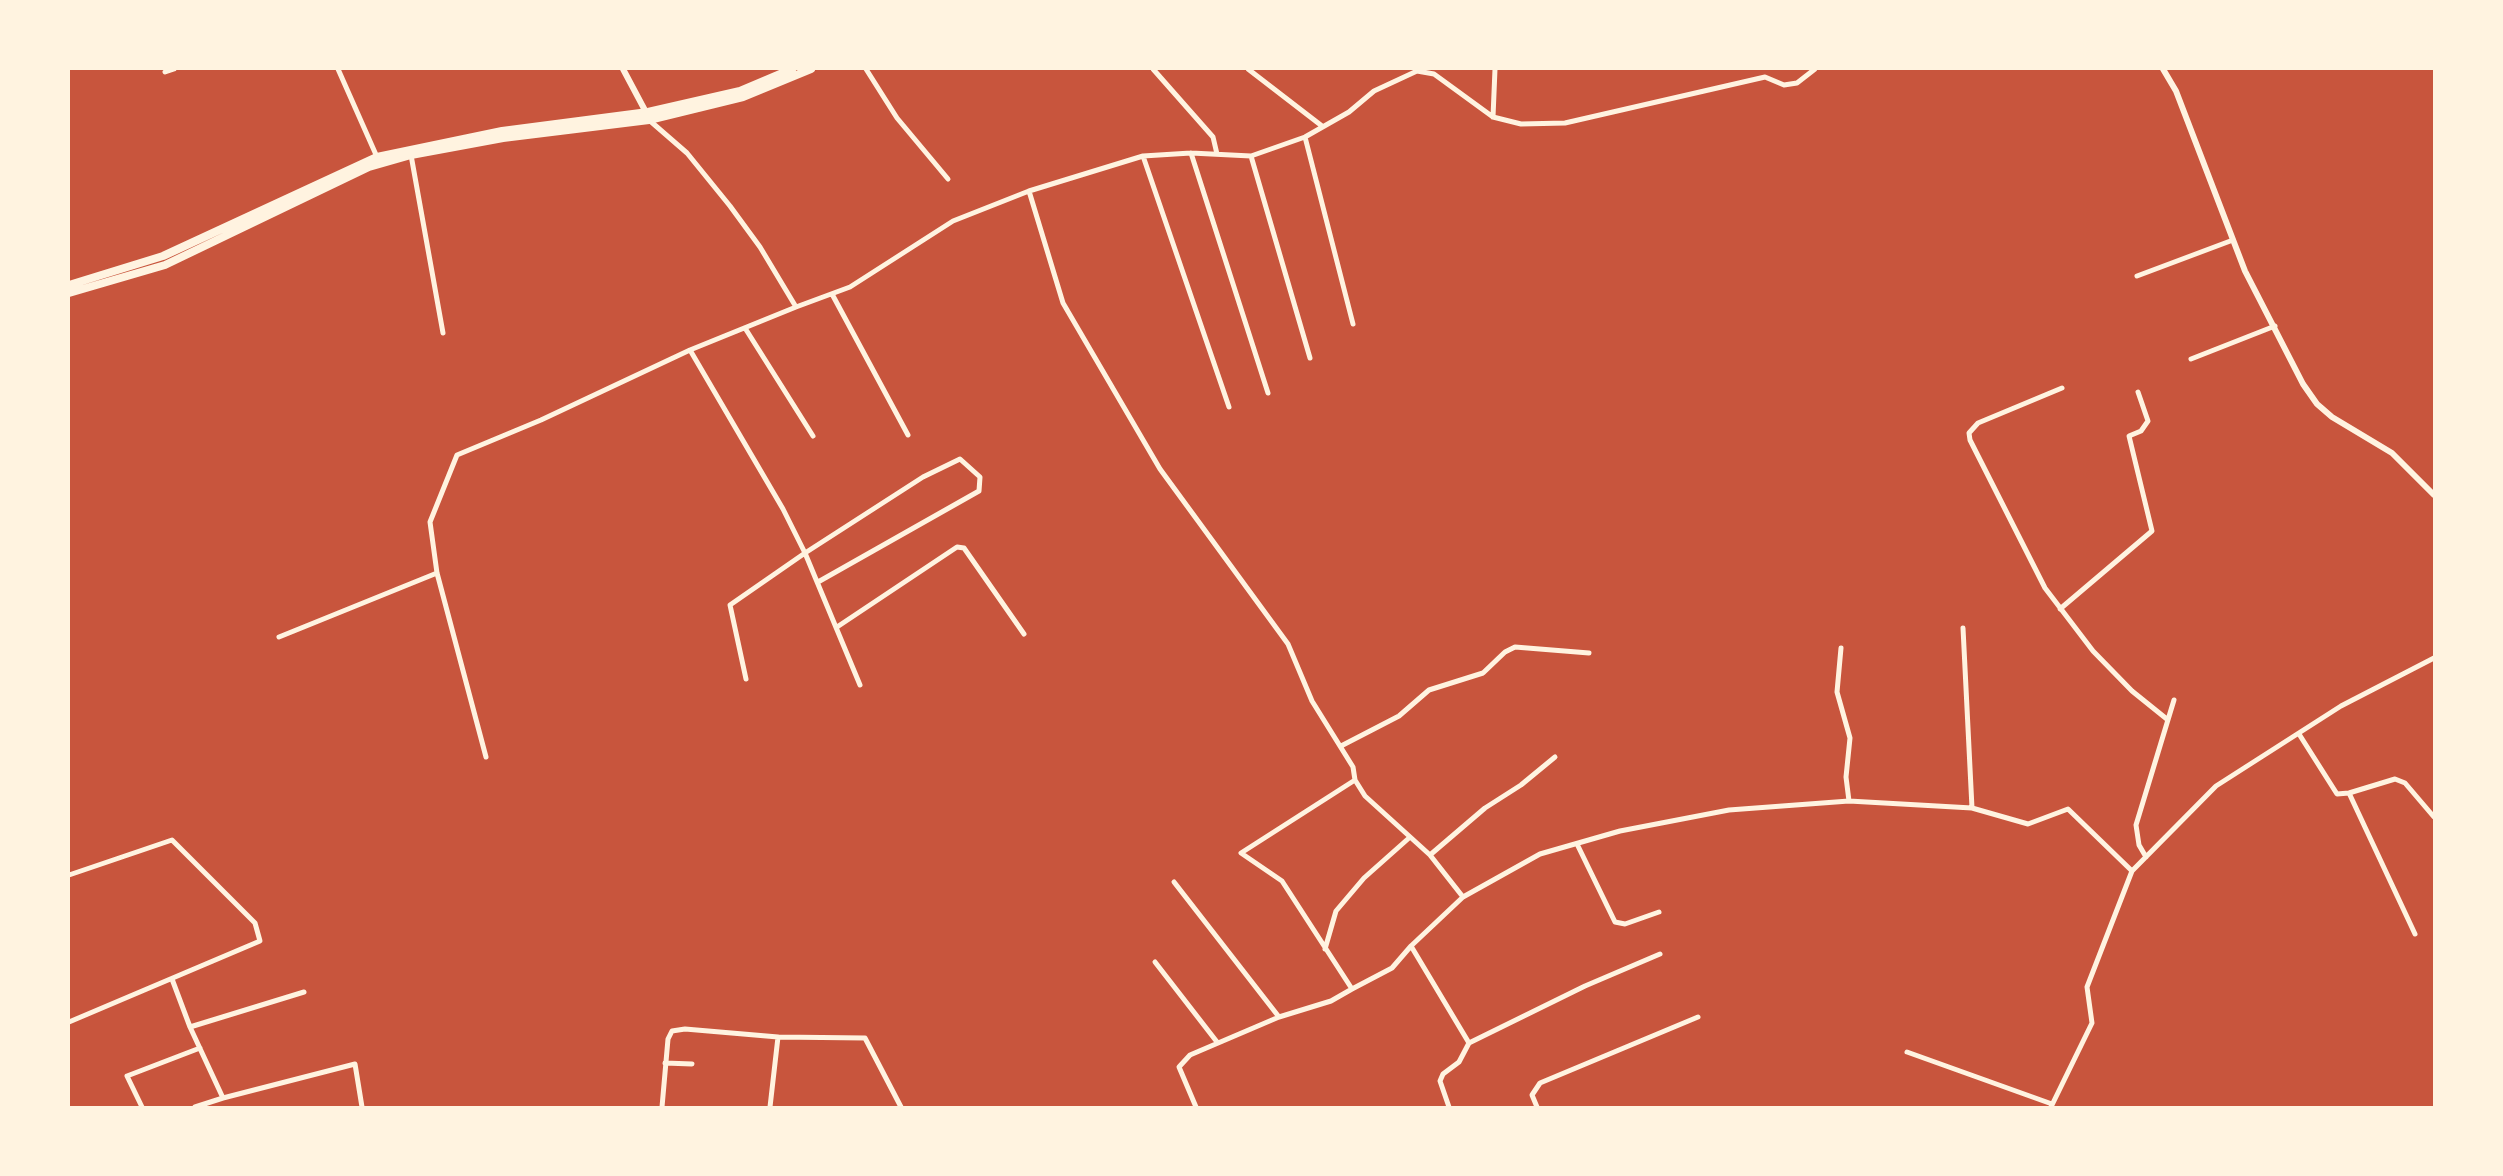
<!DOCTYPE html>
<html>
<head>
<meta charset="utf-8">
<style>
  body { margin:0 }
  #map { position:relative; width:2503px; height:1176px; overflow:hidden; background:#c8553d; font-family:"PT Sans Narrow",sans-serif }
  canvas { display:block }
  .frame { position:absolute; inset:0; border:70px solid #fff3e0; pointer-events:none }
</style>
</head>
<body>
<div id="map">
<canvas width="2503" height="1176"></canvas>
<div class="frame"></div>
</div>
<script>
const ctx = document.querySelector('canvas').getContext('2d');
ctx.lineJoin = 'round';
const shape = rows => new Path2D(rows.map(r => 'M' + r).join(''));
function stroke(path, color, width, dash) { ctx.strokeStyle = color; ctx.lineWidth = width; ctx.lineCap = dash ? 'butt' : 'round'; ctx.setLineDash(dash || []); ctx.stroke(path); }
stroke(shape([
  [338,69,377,157],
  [866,69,897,118,948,179],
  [1153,69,1213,137,1217,154],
  [1248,69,1322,126],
  [165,72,174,69],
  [1493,117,1495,69],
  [649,120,687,153,730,206,760,247,796,307,850,287,953,221,1029,191,1143,156,1191,153,1251,156,1305,137,1349,112,1374,91,1417,71,1434,74,1493,117,1521,124,1565,123,1765,77,1784,85,1797,83,1815,69],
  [1305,137,1353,324],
  [1191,153,1268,393],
  [411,155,443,333],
  [1143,156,1229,407],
  [1251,156,1310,358],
  [1029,191,1063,303,1160,469,1288,644,1312,701,1353,767,1355,780,1365,796,1430,855,1463,897],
  [2137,276,2233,240],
  [832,294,908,435],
  [796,307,690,350,783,509,805,553,860,685],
  [745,328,813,436],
  [2191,359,2275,326],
  [2062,388,1978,423,1969,433,1970,440,2045,588,2093,651,2132,691,2168,720],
  [2060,609,2152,531,2129,436,2141,431,2148,421,2138,392],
  [837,627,957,547,964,548,1024,634],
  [1963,628,1972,808],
  [279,637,437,573],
  [1841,648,1837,692,1850,738,1846,777,1849,801],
  [746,679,730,605,805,553,923,477,960,459,980,477,979,491,818,582],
  [2299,734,2337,794,2349,793,2395,779,2405,783,2434,817],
  [1341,746,1399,716,1429,690,1483,673,1505,652,1515,647,1589,653],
  [486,757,437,573,430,522,457,455,541,420,690,350],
  [1355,780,1241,853,1282,881,1352,989,1392,968,1411,946,1463,897,1540,854,1620,831,1729,810,1849,801,1972,808,2028,824,2068,809,2132,871],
  [2349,793,2415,934],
  [1577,844,1615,922,1625,924,1659,912],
  [1430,855,1485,808,1521,785,1555,757],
  [2146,857,2139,845,2136,825,2174,700],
  [69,875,172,840,255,923,260,941,69,1022],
  [1174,882,1279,1017],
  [1411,946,1469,1043,1585,986,1660,954],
  [1325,949,1336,911,1364,878,1409,838],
  [1155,962,1217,1042],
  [172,979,190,1027,223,1098,355,1064,362,1107],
  [190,1027,304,992],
  [1907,1052,2052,1104],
  [665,1063,692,1064],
  [142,1107,127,1076,200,1048],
  [195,1107,223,1098],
  [662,1107,668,1039,672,1031,685,1029,778,1037,865,1038,901,1107],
  [770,1107,778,1037],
  [1196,1107,1179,1067,1190,1055,1279,1017,1331,1001,1352,989],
  [1449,1107,1440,1081,1443,1074,1459,1062,1469,1043],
  [1537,1107,1532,1095,1540,1083,1698,1017],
  [2051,1107,2092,1023,2087,987,2132,871,2216,786,2341,706,2434,658]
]), '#fff3e0', 5);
stroke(shape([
  [623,69,648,116],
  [2163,69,2176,91,2245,271,2303,384,2317,404,2332,417,2392,453,2434,495]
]), '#fff3e0', 6);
stroke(shape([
  [69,285,163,256,377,157,502,131,648,112,740,91,792,69],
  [69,293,165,265,369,167,411,155,503,138,649,120,743,97,811,69]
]), '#fff3e0', 8);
</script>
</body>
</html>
